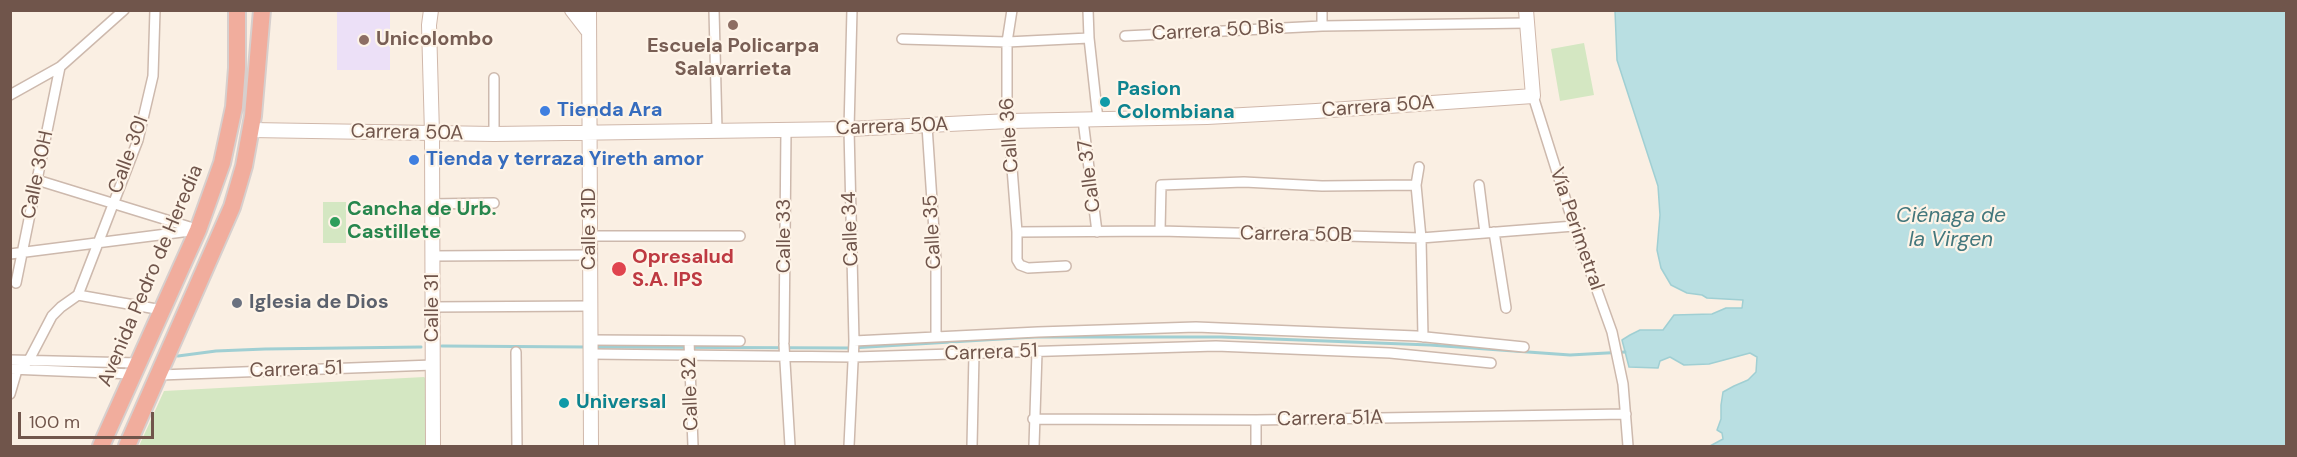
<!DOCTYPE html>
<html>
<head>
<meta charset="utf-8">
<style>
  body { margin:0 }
  #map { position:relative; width:2297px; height:457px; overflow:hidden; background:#faefe3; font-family:"DM Sans",sans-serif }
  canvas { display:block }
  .frame { position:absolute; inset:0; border:12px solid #70554b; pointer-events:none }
  .scale { position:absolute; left:18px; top:412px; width:136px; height:27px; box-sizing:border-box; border:3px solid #70554b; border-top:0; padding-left:8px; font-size:18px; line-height:21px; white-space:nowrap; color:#70554b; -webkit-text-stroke:4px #fef4e8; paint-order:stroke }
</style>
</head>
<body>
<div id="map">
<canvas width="2297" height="457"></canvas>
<div class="frame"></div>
<div class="scale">100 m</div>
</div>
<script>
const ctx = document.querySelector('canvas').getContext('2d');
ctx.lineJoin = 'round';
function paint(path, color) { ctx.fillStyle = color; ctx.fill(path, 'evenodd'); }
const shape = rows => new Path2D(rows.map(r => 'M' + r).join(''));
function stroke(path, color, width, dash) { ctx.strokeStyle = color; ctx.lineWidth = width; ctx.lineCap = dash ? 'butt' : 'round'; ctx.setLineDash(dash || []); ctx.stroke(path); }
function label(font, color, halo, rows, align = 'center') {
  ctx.font = font + ' "DM Sans",sans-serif'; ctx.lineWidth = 4.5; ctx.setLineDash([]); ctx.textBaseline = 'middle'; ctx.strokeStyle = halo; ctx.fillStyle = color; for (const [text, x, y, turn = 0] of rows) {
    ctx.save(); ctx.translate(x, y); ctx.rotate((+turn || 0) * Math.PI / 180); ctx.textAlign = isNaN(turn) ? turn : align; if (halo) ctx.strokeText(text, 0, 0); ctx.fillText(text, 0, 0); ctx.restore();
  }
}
paint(shape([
  [337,11,390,11,390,70,337,70]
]), '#ece0f7');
paint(shape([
  [1584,43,1594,95,1560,101,1551,49],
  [323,202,346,202,346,243,323,243],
  [424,377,428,381,428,446,139,446,164,391]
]), '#d4e7c2');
const water = shape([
  [1615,11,2286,11,2286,446,1710,446,1723,439,1722,433,1717,430,1721,419,1721,405,1723,392,1734,386,1748,380,1756,372,1757,357,1750,353,1709,364,1684,365,1670,357,1660,361,1658,368,1629,367,1622,340,1630,335,1640,330,1663,330,1674,315,1712,314,1726,308,1742,308,1743,300,1707,298,1702,295,1687,293,1671,285,1661,268,1657,250,1660,215,1658,186,1617,60,1615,11]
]);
paint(water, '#b9dfe2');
stroke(water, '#a0cfd3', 1.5);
stroke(shape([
  [442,346,586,347],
  [595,347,851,348,1034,337,1221,337,1430,345,1570,355,1625,352],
  [178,356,216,351,265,349,421,347]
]), '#a0cfd3', 3);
const street = shape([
  [714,10,717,130],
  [1012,10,1007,42,1007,104,1017,232,1017,260,1020,265,1028,268,1066,266],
  [1088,10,1089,38,1098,120],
  [1322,26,1322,10],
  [1125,36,1322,26,1527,23],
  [902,39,1007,42,1089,38],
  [10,95,60,67,124,10],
  [1533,96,1574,226,1612,332,1623,384,1628,446],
  [1083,120,1097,232],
  [927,126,936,261,936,337],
  [494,134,494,78],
  [1419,167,1416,185,1421,238,1423,337],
  [37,180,193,228],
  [1479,185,1485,233],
  [432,204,494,203],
  [1160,231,1161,185,1244,182,1322,186,1416,185],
  [1017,232,1160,231,1421,238,1574,226],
  [1494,232,1506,308],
  [590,236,740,236],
  [10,254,198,230],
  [432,256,590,255],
  [16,283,60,67],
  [78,295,138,140,153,76,155,10],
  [78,295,162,310],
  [432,307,590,306],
  [590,340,740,341],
  [689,341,693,446],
  [854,341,1038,332,1196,327,1416,336,1524,347],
  [784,342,786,130],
  [784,345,790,446],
  [516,352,517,446],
  [591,354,854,357,1216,346,1390,353,1491,363],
  [10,360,138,363],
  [10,369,133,374],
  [160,375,433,365],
  [10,394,17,370,29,360,52,316,61,307,78,295],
  [1033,419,1256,420,1626,414],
  [849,446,854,341,849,129,852,10],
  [972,446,974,354],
  [1034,446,1037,352],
  [1256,446,1256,420]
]);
const secondary = shape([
  [431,10,429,25,432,134,433,446],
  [572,10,589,32],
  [589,10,591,446],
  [251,130,494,134,849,129,1009,121,1207,117,1316,111,1533,96,1526,10]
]);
const highway = shape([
  [101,446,198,230,222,163,234,107,237,68,237,10],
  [127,446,232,207,244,166,253,116,262,10]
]);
stroke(street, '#cdb9ad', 12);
stroke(secondary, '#d0b8ab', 16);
stroke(highway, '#d7cfcd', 20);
stroke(street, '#fff', 9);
stroke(secondary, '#fff', 14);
stroke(highway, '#f1ad9d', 16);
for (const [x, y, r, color] of [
  [733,25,6,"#8d6e63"],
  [364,40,6,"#8d6e63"],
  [1105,102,6,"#0f9aa8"],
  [545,111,6,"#3f7fe0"],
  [414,160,6,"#3f7fe0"],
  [335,222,6,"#2e9e5b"],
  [619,269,8,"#e0444e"],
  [237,303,6,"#6b7280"],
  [564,403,6,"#0f9aa8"]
]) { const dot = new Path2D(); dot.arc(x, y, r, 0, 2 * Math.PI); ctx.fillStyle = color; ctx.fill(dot); stroke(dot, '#fef4e8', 2); }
label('20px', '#70554b', '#fef4e8', [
  ["Carrera 50 Bis",1218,31,-3],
  ["Carrera 50A",1378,107,-4],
  ["Carrera 50A",892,127,-2],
  ["Carrera 50A",407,133,1],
  ["Calle 36",1010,135,-94],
  ["Calle 30I",129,155,-70],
  ["Calle 30H",38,175,-78],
  ["Calle 37",1090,176,-97],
  ["Calle 31D",590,229,-90],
  ["Calle 34",851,229,-92],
  ["Vía Perimetral",1576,229,71],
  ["Calle 35",933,232,-93],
  ["Carrera 50B",1296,235,1],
  ["Calle 33",785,236,-90],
  ["Avenida Pedro de Heredia",151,276,-67],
  ["Calle 31",433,308,-90],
  ["Carrera 51",991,353,-2],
  ["Carrera 51",296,370,-2],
  ["Calle 32",691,394,-92],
  ["Carrera 51A",1330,419,-1]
]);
label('bold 20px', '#785e54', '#fef4e8', [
  ["Unicolombo",376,40],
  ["Escuela Policarpa",733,47,"center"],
  ["Salavarrieta",733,70,"center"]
], 'left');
label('bold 20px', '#0d838f', '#fef4e8', [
  ["Pasion",1117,90],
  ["Colombiana",1117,113],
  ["Universal",576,403]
], 'left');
label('bold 20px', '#366cbe', '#fef4e8', [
  ["Tienda Ara",557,111],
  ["Tienda y terraza Yireth amor",426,160]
], 'left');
label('bold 20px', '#27864d', '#fef4e8', [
  ["Cancha de Urb.",347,210],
  ["Castillete",347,233]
], 'left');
label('bold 20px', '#be3a42', '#fef4e8', [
  ["Opresalud",632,258],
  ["S.A. IPS",632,281]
], 'left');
label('bold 20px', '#5b616d', '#fef4e8', [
  ["Iglesia de Dios",249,303]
], 'left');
label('italic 21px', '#43777c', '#fef4e8', [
  ["Ciénaga de",1951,216],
  ["la Virgen",1951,240]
]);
</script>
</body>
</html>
